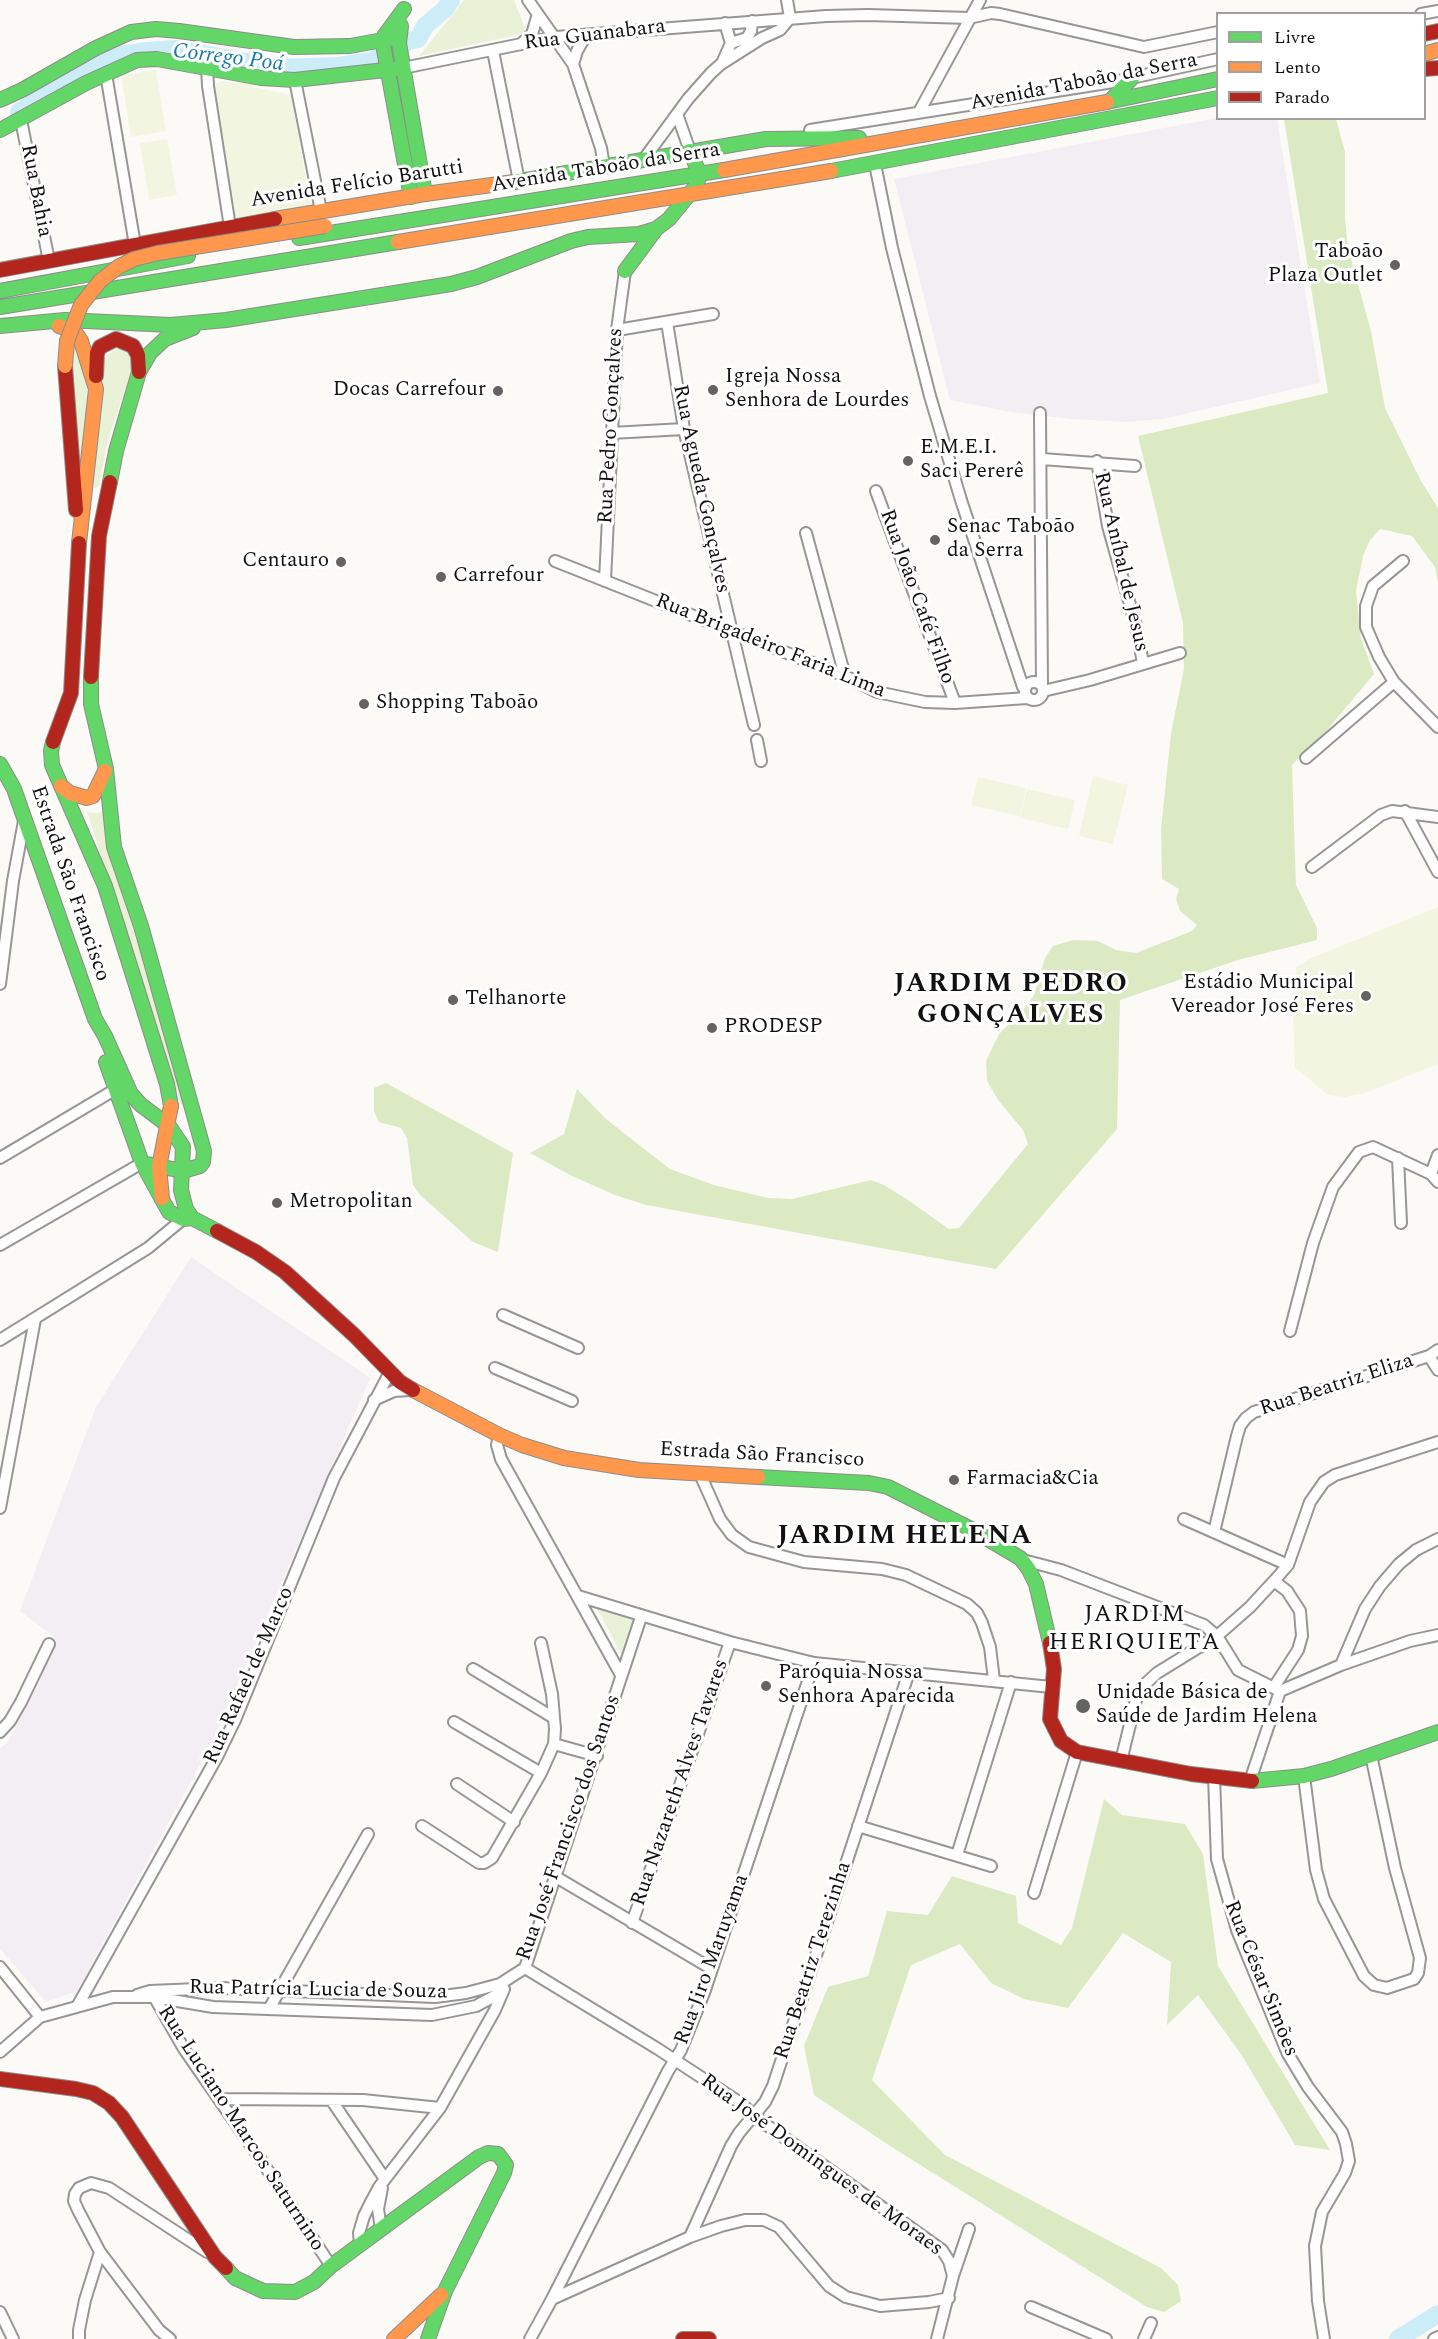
<!DOCTYPE html>
<html>
<head>
<meta charset="utf-8">
<style>
  body { margin:0 }
  #map { position:relative; width:1438px; height:2339px; overflow:hidden; background:#fcfaf7; font-family:Spectral,serif }
  canvas { display:block }
  .legend { position:absolute; left:1216px; top:12px; width:210px; height:108px; box-sizing:border-box; background:#fff; border:2px solid #a0a0a0; margin:0; padding:8px 10px; list-style:none; font-size:18px; color:#111 }
  .legend li { display:flex; align-items:center; gap:12px; height:30px }
  .legend b { width:30px; border:2px solid #a0a0a0 }
</style>
</head>
<body>
<div id="map">
<canvas width="1438" height="2339"></canvas>
<ul class="legend">
<li><b style="height:8px;background:#63d668"></b>Livre</li>
<li><b style="height:8px;background:#ff974d"></b>Lento</li>
<li><b style="height:8px;background:#b3261e"></b>Parado</li>
</ul>
</div>
<script>
const ctx = document.querySelector('canvas').getContext('2d');
ctx.lineJoin = 'round';
function paint(path, color) { ctx.fillStyle = color; ctx.fill(path, 'evenodd'); }
const shape = rows => new Path2D(rows.map(r => 'M' + r).join(''));
function stroke(path, color, width, dash) { ctx.strokeStyle = color; ctx.lineWidth = width; ctx.lineCap = dash ? 'butt' : 'round'; ctx.setLineDash(dash || []); ctx.stroke(path); }
function label(font, color, halo, rows, align = 'center') {
  ctx.font = font + ' Spectral,serif'; ctx.lineWidth = 6; ctx.setLineDash([]); ctx.textBaseline = 'middle'; ctx.strokeStyle = halo; ctx.fillStyle = color; for (const [text, x, y, turn = 0] of rows) {
    ctx.save(); ctx.translate(x, y); ctx.rotate((+turn || 0) * Math.PI / 180); ctx.textAlign = isNaN(turn) ? turn : align; if (halo) ctx.strokeText(text, 0, 0); ctx.fillText(text, 0, 0); ctx.restore();
  }
}
paint(shape([
  [1217,118,1277,119,1320,383,1163,419,1127,422,1071,419,1010,412,950,400,894,179],
  [191,1257,370,1378,215,1737,77,1991,46,2002,0,1949,0,1748,7,1743,39,1683,54,1637,20,1611,96,1407]
]), '#f3eef3');
paint(shape([
  [464,0,514,0,527,33,419,56],
  [75,343,83,365,87,389,83,488,75,415,72,348],
  [121,349,133,354,132,369,107,443,99,487,94,488,103,360,113,350],
  [105,810,118,878,185,1106,181,1104,87,812,97,813],
  [597,1608,636,1619,622,1656]
]), '#e9f2d7');
paint(shape([
  [1284,119,1336,119,1345,152,1345,219,1348,248,1371,331,1385,408,1421,481,1438,508,1438,583,1435,567,1412,536,1380,529,1370,540,1363,556,1356,591,1361,638,1374,674,1323,735,1292,765,1296,885,1317,928,1317,940,1238,960,1120,1000,1117,1129,996,1269,646,1205,615,1195,570,1175,530,1153,564,1134,577,1089,606,1119,670,1169,714,1185,768,1198,792,1199,871,1180,884,1185,905,1198,949,1229,959,1228,1028,1144,1023,1130,998,1100,987,1081,986,1061,999,1034,1023,1010,1034,995,1045,958,1053,946,1073,940,1098,941,1116,950,1136,953,1192,931,1197,925,1180,911,1176,899,1179,889,1162,879,1161,829,1171,733,1184,669,1183,623,1138,436,1328,393],
  [386,1083,513,1153,498,1252,473,1242,420,1195,413,1185,407,1138,401,1128,379,1122,374,1111,374,1088],
  [1104,1799,1122,1815,1185,1824,1203,1854,1218,1966,1330,2150,1295,2145,1241,2054,1198,1995,1167,2025,1171,1962,1123,1933,1068,2008,1024,1999,991,1983,960,1944,911,1965,872,2080,945,2155,1161,2268,1178,2285,1181,2301,1164,2312,1147,2307,890,2146,814,2095,804,2046,828,1987,868,1976,887,1911,928,1915,952,1876,1016,1896,1018,1923,1061,1945,1072,1928]
]), '#dceac4');
paint(shape([
  [156,70,166,131,131,137,121,75],
  [223,81,238,84,252,82,253,87,291,95,311,208,234,218,214,84],
  [167,139,177,195,149,200,140,143],
  [1093,776,1128,785,1113,844,1079,836],
  [978,777,1026,788,1020,816,971,805],
  [1027,789,1075,800,1068,829,1020,818],
  [1438,907,1438,1064,1365,1093,1345,1097,1328,1095,1295,1067,1293,1015,1296,967,1311,958]
]), '#f2f6e0');
stroke(shape([
  [19,112,87,69,121,55,146,51,176,49,281,68,338,66,372,61,408,41,418,39,425,26,445,9,451,0],
  [1398,2339,1438,2314]
]), '#ccedf7', 18);
const street = shape([
  [528,0,573,64,601,148,604,166],
  [787,0,790,18],
  [1421,14,1438,11],
  [731,43,747,38,751,31,752,21],
  [521,44,532,34,538,14],
  [493,51,519,181],
  [723,61,731,43,725,23],
  [573,64,577,51,586,35],
  [207,67,208,86,230,227],
  [403,68,556,37,826,16,868,15,969,18,991,13,1000,14,1144,47,1218,32],
  [106,74,135,245],
  [295,80,321,211],
  [919,112,980,0],
  [677,114,690,151],
  [21,120,49,261],
  [810,130,1113,82,1218,59],
  [644,159,688,99,711,73,721,64,762,38,780,30,790,18],
  [875,164,892,248,930,396,961,500,1023,687],
  [667,322,684,429,754,725],
  [617,330,713,314],
  [1040,413,1042,686],
  [611,433,684,429],
  [1042,459,1135,466],
  [1097,461,1108,526,1136,626,1143,663],
  [876,491,955,703],
  [806,533,845,676],
  [555,561,845,676,877,692,925,702,955,703,1027,698],
  [1403,561,1373,586,1366,606,1366,627,1379,657,1394,682,1438,727],
  [605,581,617,330,625,271],
  '1025 691a9 9 0 1 1 18 0a9 9 0 1 1-18 0Z',
  [1043,691,1090,680,1180,653],
  [757,740,761,761],
  [1306,758,1394,682],
  [1405,811,1438,872],
  [1312,867,1381,815,1392,811,1438,817],
  [0,984,13,881,24,821],
  [0,1158,116,1089],
  [1398,1158,1401,1223],
  [1431,1174,1438,1155],
  [0,1245,142,1163],
  [503,1315,578,1348],
  [1290,1331,1313,1243,1333,1187,1359,1152,1373,1147,1431,1174,1438,1182],
  [0,1340,148,1248,183,1219,184,1214],
  [1429,1356,1438,1370],
  [495,1368,572,1401],
  [374,1400,394,1391,410,1390],
  [499,1435,497,1445,501,1459,621,1675],
  [700,1474,720,1519,732,1535,749,1547,804,1562,882,1569,906,1575,967,1604,977,1613,982,1623,990,1647,994,1680],
  [0,1508,35,1319],
  [1184,1519,1288,1565],
  [1214,1532,1237,1436,1240,1426,1246,1418,1254,1412,1429,1356,1438,1350],
  [1023,1560,1061,1570,1204,1625,1217,1636,1238,1670,1280,1691],
  [1274,1581,1287,1591,1300,1611,1302,1636,1298,1650,1274,1687],
  [578,1596,730,1642,814,1663,1051,1687],
  [1341,1665,1365,1609,1380,1586,1399,1564,1416,1550,1438,1539],
  [473,1669,554,1718],
  [454,1722,541,1773],
  [0,1732,10,1721,21,1702,49,1644],
  [554,1744,597,1756],
  [1121,1761,1137,1696,1142,1687,1157,1673,1217,1636,1250,1607,1274,1581,1288,1565,1310,1502,1324,1482,1335,1475,1438,1442],
  [1214,1776,1217,1859,1237,1930,1288,2054,1308,2087,1342,2132,1346,2144,1349,2161,1345,2173,1322,2212,1315,2246,1318,2301,1324,2339],
  [1304,1776,1316,1870,1324,1899,1364,1976,1374,1985,1387,1988,1414,1979,1418,1973,1420,1958,1395,1868,1371,1755],
  [1250,1781,1280,1691,1341,1665,1410,1641,1438,1635],
  [457,1784,514,1822],
  [422,1826,479,1863,484,1863,492,1858,541,1773,554,1744,555,1729,552,1694,541,1643],
  [858,1826,991,1866],
  [957,1855,1011,1682],
  [556,1877,712,1969],
  [1034,1893,1077,1752],
  [632,1923,730,1642],
  [0,1967,40,2017],
  [525,1968,658,2049,742,2104,754,2116,942,2250,949,2261,953,2276],
  [152,1993,184,2049,259,2157,331,2266],
  [137,1995,150,1991,221,1988,435,1997,466,1993,500,1984,525,1968,641,1617],
  [78,2005,217,1757,235,1720,334,1478,390,1372],
  [269,2009,368,1834],
  [0,2052,40,2017,113,1997,154,1997,213,2007,432,2015,476,2006,502,1992],
  [219,2099,363,2100,440,2108],
  [332,2101,385,2179],
  [381,2229,378,2209,382,2188],
  [690,2237,731,2146,739,2133,765,2102,773,2086,909,1672],
  [360,2244,359,2233,364,2216,372,2200,379,2187,440,2108,495,2010,504,1989],
  [552,2299,690,2237,721,2226,745,2220,764,2220,779,2227,829,2286,846,2297,880,2306,929,2302,949,2298],
  [1031,2307,1106,2339],
  [0,2312,13,2339],
  [79,2339,79,2330,85,2300,100,2252],
  [170,2339,159,2330,100,2252,78,2210,74,2201,75,2194,79,2188,91,2183,109,2188,207,2252],
  [530,2339,552,2299,668,2071,681,2050,704,1993,814,1663],
  [937,2339,953,2276,969,2229],
  [1144,2339,1151,2323],
  [1434,2339,1438,2337]
]);
const fast = shape([
  [404,9,382,39,411,197],
  [401,26,399,43,425,194],
  [0,100,22,90,96,48,131,32,156,29,179,31,294,47,350,46,399,37],
  [1110,101,1132,78],
  [1107,102,1218,79],
  [0,130,86,83,137,60,157,59,261,78,295,80,403,68],
  [766,139,859,138],
  [831,171,1218,98],
  [514,182,766,139],
  [299,238,724,170],
  [625,271,656,229,669,219,696,186,700,175,690,151],
  [0,291,188,256],
  [0,307,398,242],
  [0,326,65,320,171,325,226,320,451,284,477,277,571,241,588,237,639,234,656,229],
  [110,482,116,451,139,372,150,353,165,339,193,328],
  [91,677,91,704,106,769,114,847,141,926,204,1151,203,1162,200,1166,183,1171,142,1163],
  [53,742,51,751,52,765,105,886,167,1084,171,1106],
  [0,764,14,789,95,1019,105,1036,131,1094,141,1105,169,1126,183,1147,181,1190,186,1209,192,1218,217,1231],
  [106,1062,142,1163,169,1212,183,1219,192,1218],
  [758,1477,869,1483,888,1487,971,1529,1020,1558,1028,1568,1036,1584,1050,1643],
  [1252,1781,1304,1776,1331,1769,1438,1732],
  [226,2268,235,2278,263,2291,295,2292,314,2282,331,2266,479,2157,488,2153,498,2154,506,2165,504,2173,445,2291,428,2339]
]);
const slow = shape([
  [1424,54,1438,50],
  [724,170,1107,102],
  [275,219,425,194,514,182],
  [398,242,831,171],
  [59,326,75,332,81,341,96,389,79,543],
  [61,786,70,793,87,798,93,796,105,771],
  [162,1198,159,1167,171,1106],
  [413,1390,499,1435,522,1445,564,1458,639,1470,758,1477],
  [394,2339,441,2295]
]);
const jam = shape([
  [1424,34,1438,31],
  [1424,69,1438,68],
  [0,270,275,219],
  [65,366,76,510],
  [96,376,97,353,100,347,116,339,133,346,138,355,139,372],
  [91,677,99,536,110,482],
  [53,742,71,693,79,543],
  [217,1231,256,1252,285,1272,354,1335,400,1382,413,1390],
  [1050,1643,1054,1669,1050,1719,1061,1741,1077,1752,1191,1774,1252,1781],
  [0,2079,76,2089,93,2093,109,2103,122,2117,215,2257,226,2268],
  [683,2339,709,2339]
]);
stroke(street, '#979695', 14);
stroke(fast, '#8d8d8b', 16);
stroke(slow, '#8d8d8b', 16);
stroke(jam, '#8d8d8b', 16);
stroke(street, '#fffefe', 10);
stroke(fast, '#63d668', 14);
stroke(slow, '#ff974d', 14);
stroke(jam, '#b3261e', 14);
const slowBridge = shape([
  [65,366,67,341,81,305,100,281,118,267,134,259,158,253,325,226]
]);
stroke(slowBridge, '#8d8d8b', 16, []);
stroke(slowBridge, '#ff974d', 14);
for (const [x, y, r, color] of [
  [1395,265,6,"#636362"],
  [713,390,6,"#636362"],
  [498,391,6,"#636362"],
  [908,461,6,"#636362"],
  [935,540,6,"#636362"],
  [341,562,6,"#636362"],
  [441,577,6,"#636362"],
  [364,704,6,"#636362"],
  [1366,996,6,"#636362"],
  [453,1000,6,"#636362"],
  [712,1028,6,"#636362"],
  [277,1203,6,"#636362"],
  [954,1480,6,"#636362"],
  [766,1686,6,"#636362"],
  [1083,1706,8,"#636362"]
]) { const dot = new Path2D(); dot.arc(x, y, r, 0, 2 * Math.PI); ctx.fillStyle = color; ctx.fill(dot); stroke(dot, '#fff', 2); }
label('21px', '#111', '#fff', [
  ["Rua Guanabara",595,36,-7],
  ["Avenida Taboão da Serra",1084,83,-11],
  ["Avenida Taboão da Serra",606,169,-9],
  ["Avenida Felício Barutti",357,185,-9],
  ["Rua Bahia",35,191,79],
  ["Rua Pedro Gonçalves",612,426,-87],
  ["Rua Agueda Gonçalves",700,489,78],
  ["Rua Aníbal de Jesus",1120,562,77],
  ["Rua João Café Filho",916,597,70],
  ["Rua Brigadeiro Faria Lima",770,647,22],
  ["Estrada São Francisco",69,884,71],
  ["Rua Beatriz Eliza",1337,1386,-18],
  ["Estrada São Francisco",762,1456,3],
  ["Rua Rafael de Marco",250,1676,-66],
  ["Rua Nazareth Alves Tavares",681,1783,-71],
  ["Rua José Francisco dos Santos",570,1828,-71],
  ["Rua Jiro Maruyama",713,1960,-70],
  ["Rua Beatriz Terezinha",814,1961,-72],
  ["Rua César Simões",1260,1979,68],
  ["Rua Patrícia Lucia de Souza",318,1991,1],
  ["Rua Luciano Marcos Saturnino",240,2129,57],
  ["Rua José Domingues de Moraes",821,2166,36]
]);
label('21px', '#111', '#fff', [
  ["Taboão",1383,253,"right"],
  ["Plaza Outlet",1383,277,"right"],
  ["Igreja Nossa",725,378],
  ["Senhora de Lourdes",725,402],
  ["Docas Carrefour",486,391,"right"],
  ["E.M.E.I.",920,449],
  ["Saci Pererê",920,473],
  ["Senac Taboão",947,528],
  ["da Serra",947,552],
  ["Centauro",329,562,"right"],
  ["Carrefour",453,577],
  ["Shopping Taboão",376,704],
  ["Estádio Municipal",1354,984,"right"],
  ["Vereador José Feres",1354,1008,"right"],
  ["Telhanorte",465,1000],
  ["PRODESP",724,1028],
  ["Metropolitan",289,1203],
  ["Farmacia&Cia",966,1480],
  ["Paróquia Nossa",778,1674],
  ["Senhora Aparecida",778,1698],
  ["Unidade Básica de",1096,1694],
  ["Saúde de Jardim Helena",1096,1718]
], 'left');
label('italic 22px', '#1779a5', '#fff', [
  ["Córrego Poá",228,59,7]
]);
ctx.letterSpacing = '1.5px';
label('24px', '#111', '#fff', [
  ["JARDIM",1135,1616],
  ["HERIQUIETA",1135,1644]
]);
ctx.letterSpacing = '0px';
ctx.letterSpacing = '1.5px';
label('bold 27px', '#111', '#fff', [
  ["JARDIM PEDRO",1011,986],
  ["GONÇALVES",1011,1017],
  ["JARDIM HELENA",905,1538]
]);
ctx.letterSpacing = '0px';
</script>
</body>
</html>
